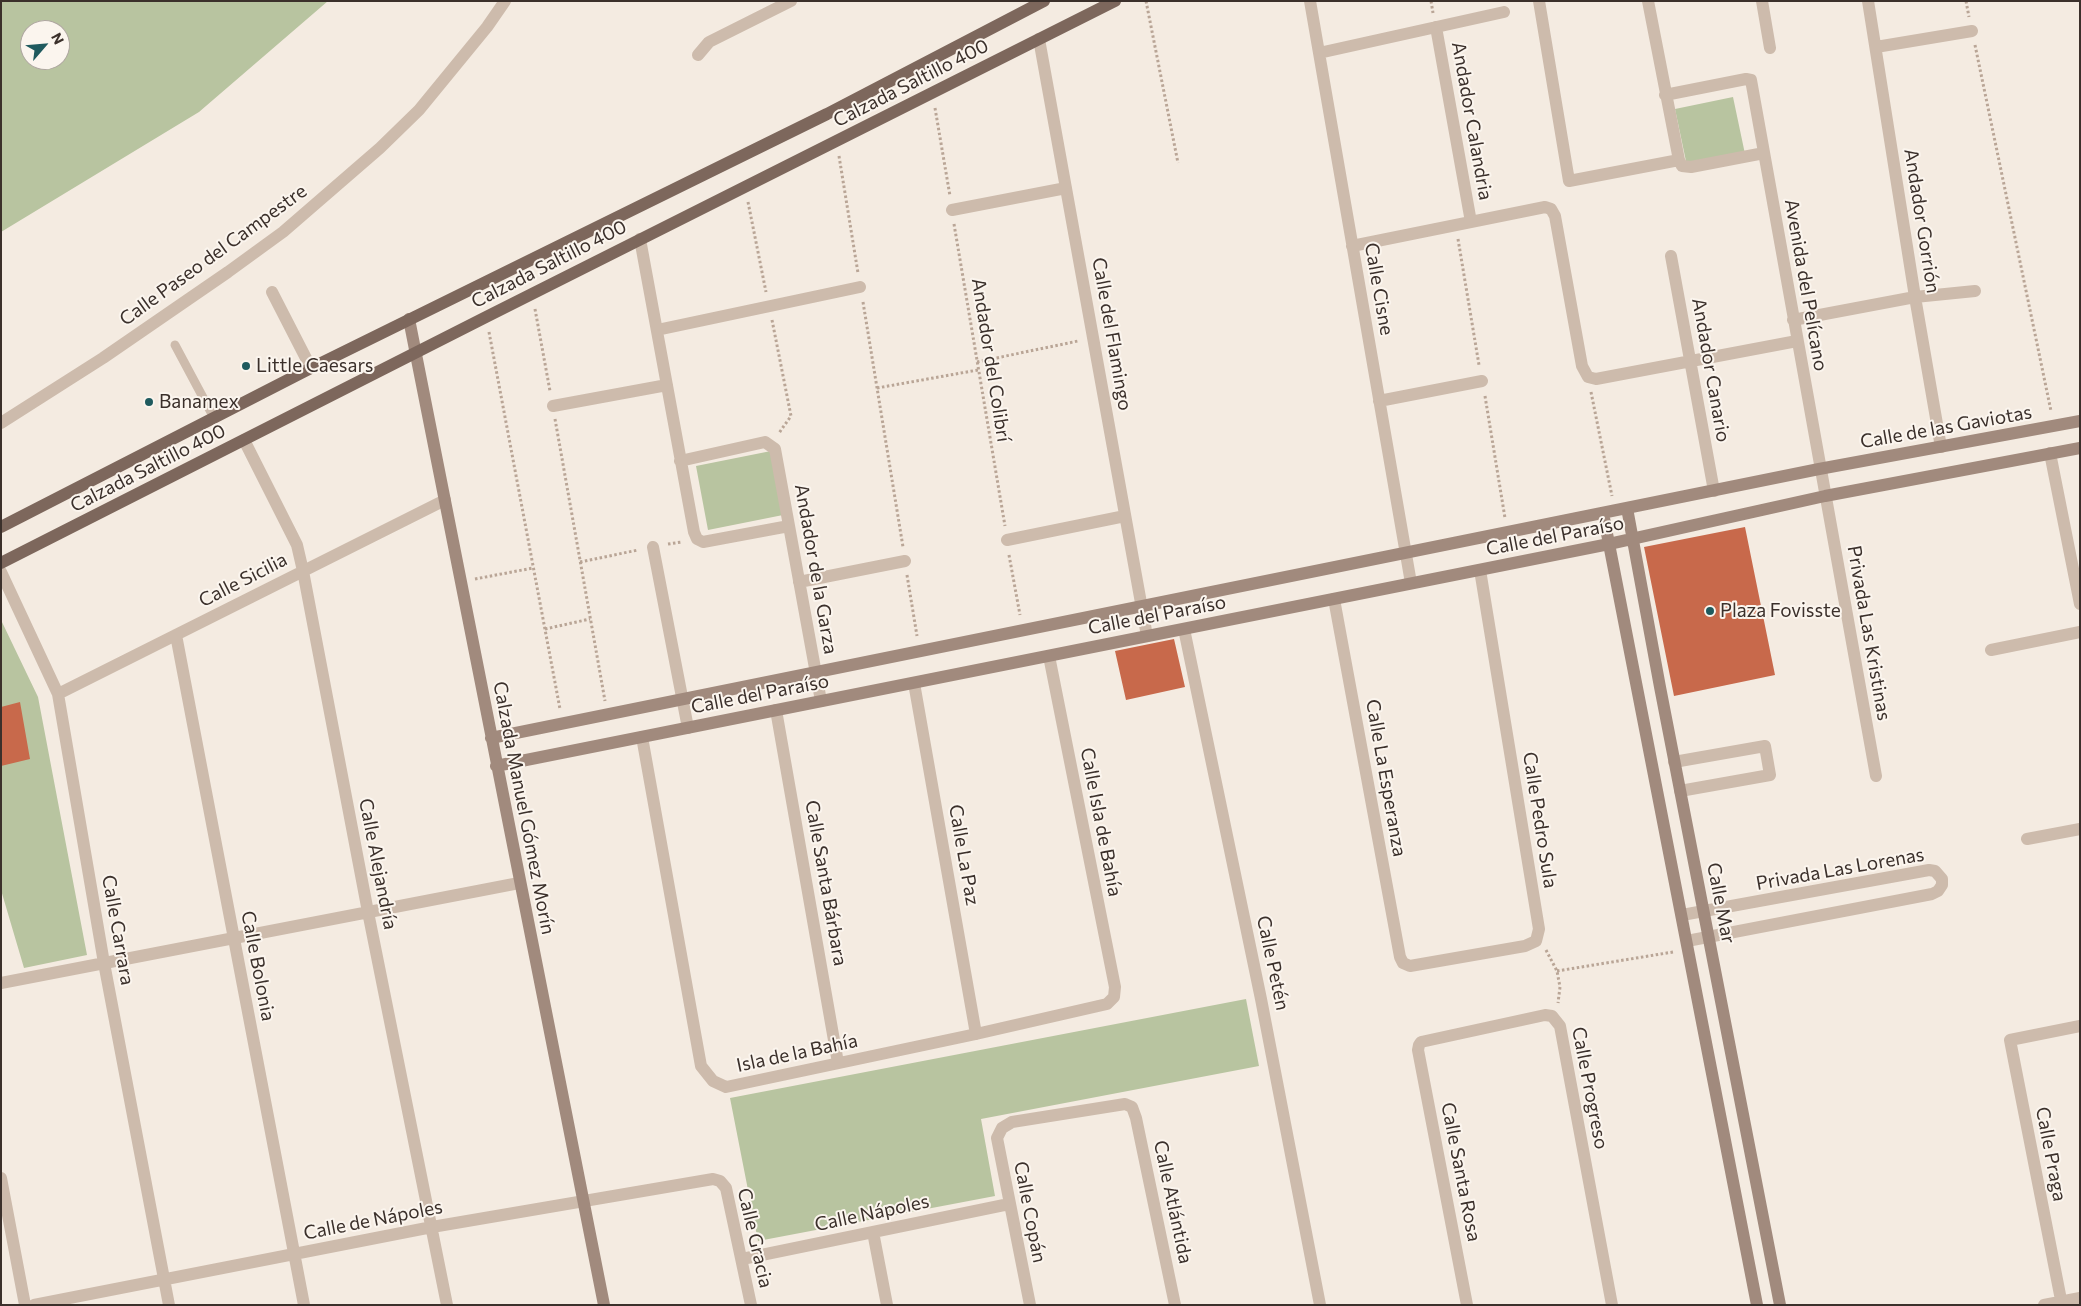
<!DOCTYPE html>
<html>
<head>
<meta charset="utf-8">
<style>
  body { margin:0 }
  #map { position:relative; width:2081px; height:1306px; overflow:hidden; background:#f4ebe1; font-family:Commissioner,sans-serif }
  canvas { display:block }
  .frame { position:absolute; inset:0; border:2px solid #3b302b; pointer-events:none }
  .north { position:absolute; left:20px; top:20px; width:50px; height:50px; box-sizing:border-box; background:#fbf5ee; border:1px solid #aea6a0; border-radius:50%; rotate:63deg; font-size:14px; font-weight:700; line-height:20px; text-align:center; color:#3b302b }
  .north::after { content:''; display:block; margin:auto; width:18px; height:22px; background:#1f5a5e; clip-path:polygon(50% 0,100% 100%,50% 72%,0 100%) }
</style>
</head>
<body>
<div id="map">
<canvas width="2081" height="1306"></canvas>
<div class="frame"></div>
<div class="north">N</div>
</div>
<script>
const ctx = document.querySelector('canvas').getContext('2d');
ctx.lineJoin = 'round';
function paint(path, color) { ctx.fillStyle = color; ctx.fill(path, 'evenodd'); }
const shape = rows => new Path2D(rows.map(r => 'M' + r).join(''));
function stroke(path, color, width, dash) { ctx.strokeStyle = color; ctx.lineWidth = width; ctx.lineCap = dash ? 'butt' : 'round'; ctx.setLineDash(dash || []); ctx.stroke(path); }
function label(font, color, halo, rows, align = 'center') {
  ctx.font = font + ' Commissioner,sans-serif'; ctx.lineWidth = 4; ctx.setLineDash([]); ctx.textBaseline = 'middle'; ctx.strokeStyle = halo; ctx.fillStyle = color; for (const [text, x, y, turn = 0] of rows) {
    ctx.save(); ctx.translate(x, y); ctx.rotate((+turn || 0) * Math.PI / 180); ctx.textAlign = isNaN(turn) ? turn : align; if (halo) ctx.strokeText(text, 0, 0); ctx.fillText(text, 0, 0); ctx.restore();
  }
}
paint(shape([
  [1,1,328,1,199,112,1,232],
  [30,30,60,30,60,60,30,60],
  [1733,97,1745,154,1687,166,1675,109],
  [776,450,788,514,708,530,696,466],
  [1,620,38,697,87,955,24,968,1,890],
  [1246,999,1259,1066,981,1119,995,1196,758,1241,730,1098]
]), '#b8c4a0');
paint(shape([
  [1745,527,1775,675,1674,696,1644,547],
  [1174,639,1185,687,1126,700,1115,651],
  [20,702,30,759,1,766,1,707]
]), '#c8694b');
stroke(shape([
  [1146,1,1178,163],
  [1431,1,1433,13],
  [1966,1,1969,17],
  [1975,45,2051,411],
  [935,108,950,196],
  [839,156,858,273],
  [748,202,766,292],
  [954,224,1005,526],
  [1458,239,1479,365],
  [863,302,903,547],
  [535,309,550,391],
  [772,320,791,416,779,433],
  [489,332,560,709],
  [977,362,1078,341],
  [877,388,978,370],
  [1591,392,1612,496],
  [1485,396,1505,518],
  [555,419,605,701],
  [668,544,682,542],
  [1009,555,1020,615],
  [580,562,638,550],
  [907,575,917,636],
  [475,579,533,568],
  [545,629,590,619],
  [1546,950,1557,971,1560,987,1558,1003],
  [1557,971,1673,952]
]), '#b9a596', 3, [2.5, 2.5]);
stroke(shape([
  [175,345,214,418]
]), '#cdbbac', 9);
stroke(shape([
  [1310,1,1411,583],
  [1539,1,1569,181,1679,160],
  [1648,1,1679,160,1682,166,1691,167,1764,153],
  [1762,1,1770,48],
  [1868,1,1915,297,1941,447],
  [1436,27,1471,222],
  [1039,39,1147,636],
  [1876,47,1972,31],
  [1319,53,1504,12],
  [698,55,709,42,791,1],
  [1665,95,1746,79,1751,80,1876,776],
  [952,210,1066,188],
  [640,239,694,532,697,539,703,542,789,526],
  [1352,246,1545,207,1551,209,1555,216,1582,366,1588,377,1596,379,1797,341],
  [1671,256,1714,491],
  [272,292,311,368],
  [1793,320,1915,297,1975,291],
  [657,330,860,287],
  [1379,401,1482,381],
  [553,406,667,385],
  [1,423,103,358,228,272,283,232,380,148,419,110,487,27,505,1],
  [244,440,297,545,303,571,368,912,447,1305],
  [2050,453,2080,604],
  [680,461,765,442,775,449,821,701],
  [1007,540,1125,516],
  [653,547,688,728],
  [1,572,58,694,104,963,169,1305],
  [799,582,905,561],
  [1334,599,1400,957,1403,963,1410,966,1525,946,1536,941,1539,929,1480,570],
  [1184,629,1261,999,1320,1305],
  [176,635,304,1305],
  [1991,650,2080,632],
  [914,683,976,1034],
  [58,694,445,500],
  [776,710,838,1063],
  [642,737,701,1066,713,1081,726,1087,976,1034,1107,1004,1114,997,1115,987,1049,656],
  [1674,762,1765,746,1770,775,1680,791],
  [2027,839,2080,829],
  [1682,915,1929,870,1935,871,1942,879,1942,885,1938,891,1932,894,1687,941],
  [1,983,519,883],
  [1,1178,25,1305],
  [873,1232,887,1305],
  [742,1259,1009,1204],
  [34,1305,432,1227,713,1179,720,1181,726,1188,751,1305],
  [1030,1305,997,1138,1002,1128,1012,1122,1125,1104,1132,1107,1136,1118,1175,1305],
  [1467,1305,1418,1050,1419,1045,1421,1042,1545,1015,1552,1016,1560,1026,1612,1305],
  [2044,1305,2080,1298],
  [2062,1305,2010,1040,2080,1026]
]), '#cdbbac', 12);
stroke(shape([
  [409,319,604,1305],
  [1627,508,1660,687,1780,1305],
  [1603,513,1757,1305],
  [491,738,1819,469,2080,421],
  [496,766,1609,544,1825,496,2080,448]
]), '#a18a7d', 12);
stroke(shape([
  [1,527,311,368,827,114,1044,1],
  [1,563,486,317,1115,1]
]), '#7d675c', 12);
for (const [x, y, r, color] of [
  [246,366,5,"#1f5a5e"],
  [149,402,5,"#1f5a5e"],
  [1710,611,5,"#1f5a5e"]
]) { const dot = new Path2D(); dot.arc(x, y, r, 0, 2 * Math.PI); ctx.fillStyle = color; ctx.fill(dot); stroke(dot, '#fbf5ee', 2); }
label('19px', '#3b302b', '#fbf5ee', [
  ["Calzada Saltillo 400",911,83,-27],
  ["Andador Calandria",1472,121,80],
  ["Andador Gorrión",1922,221,81],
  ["Calle Paseo del Campestre",213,255,-36],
  ["Calzada Saltillo 400",549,264,-27],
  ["Avenida del Pelícano",1806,285,80],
  ["Calle Cisne",1379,289,80],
  ["Calle del Flamingo",1112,334,80],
  ["Andador del Colibrí",991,360,81],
  ["Andador Canario",1711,370,80],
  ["Calle de las Gaviotas",1946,427,-10],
  ["Calzada Saltillo 400",148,468,-27],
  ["Calle del Paraíso",1555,536,-11],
  ["Andador de la Garza",816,569,80],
  ["Calle Sicilia",243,580,-27],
  ["Calle del Paraíso",1157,615,-11],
  ["Privada Las Kristinas",1869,633,80],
  ["Calle del Paraíso",760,694,-11],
  ["Calle La Esperanza",1386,778,80],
  ["Calzada Manuel Gómez Morín",524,808,79],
  ["Calle Pedro Sula",1540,820,81],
  ["Calle Isla de Bahía",1101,822,79],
  ["Calle La Paz",964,855,80],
  ["Calle Alejandría",378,864,79],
  ["Privada Las Lorenas",1840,869,-10],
  ["Calle Santa Bárbara",826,883,80],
  ["Calle Mar",1721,903,79],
  ["Calle Carrara",118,930,80],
  ["Calle Petén",1273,963,78],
  ["Calle Bolonia",258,966,79],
  ["Isla de la Bahía",797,1053,-12],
  ["Calle Progreso",1590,1088,79],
  ["Calle Praga",2051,1154,79],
  ["Calle Santa Rosa",1461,1172,79],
  ["Calle Atlántida",1173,1202,78],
  ["Calle Copán",1030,1212,79],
  ["Calle Nápoles",872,1213,-12],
  ["Calle de Nápoles",373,1220,-11],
  ["Calle Gracia",755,1238,77]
]);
label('19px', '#3b302b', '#fbf5ee', [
  ["Little Caesars",256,366],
  ["Banamex",159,402],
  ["Plaza Fovisste",1720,611]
], 'left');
</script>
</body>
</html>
